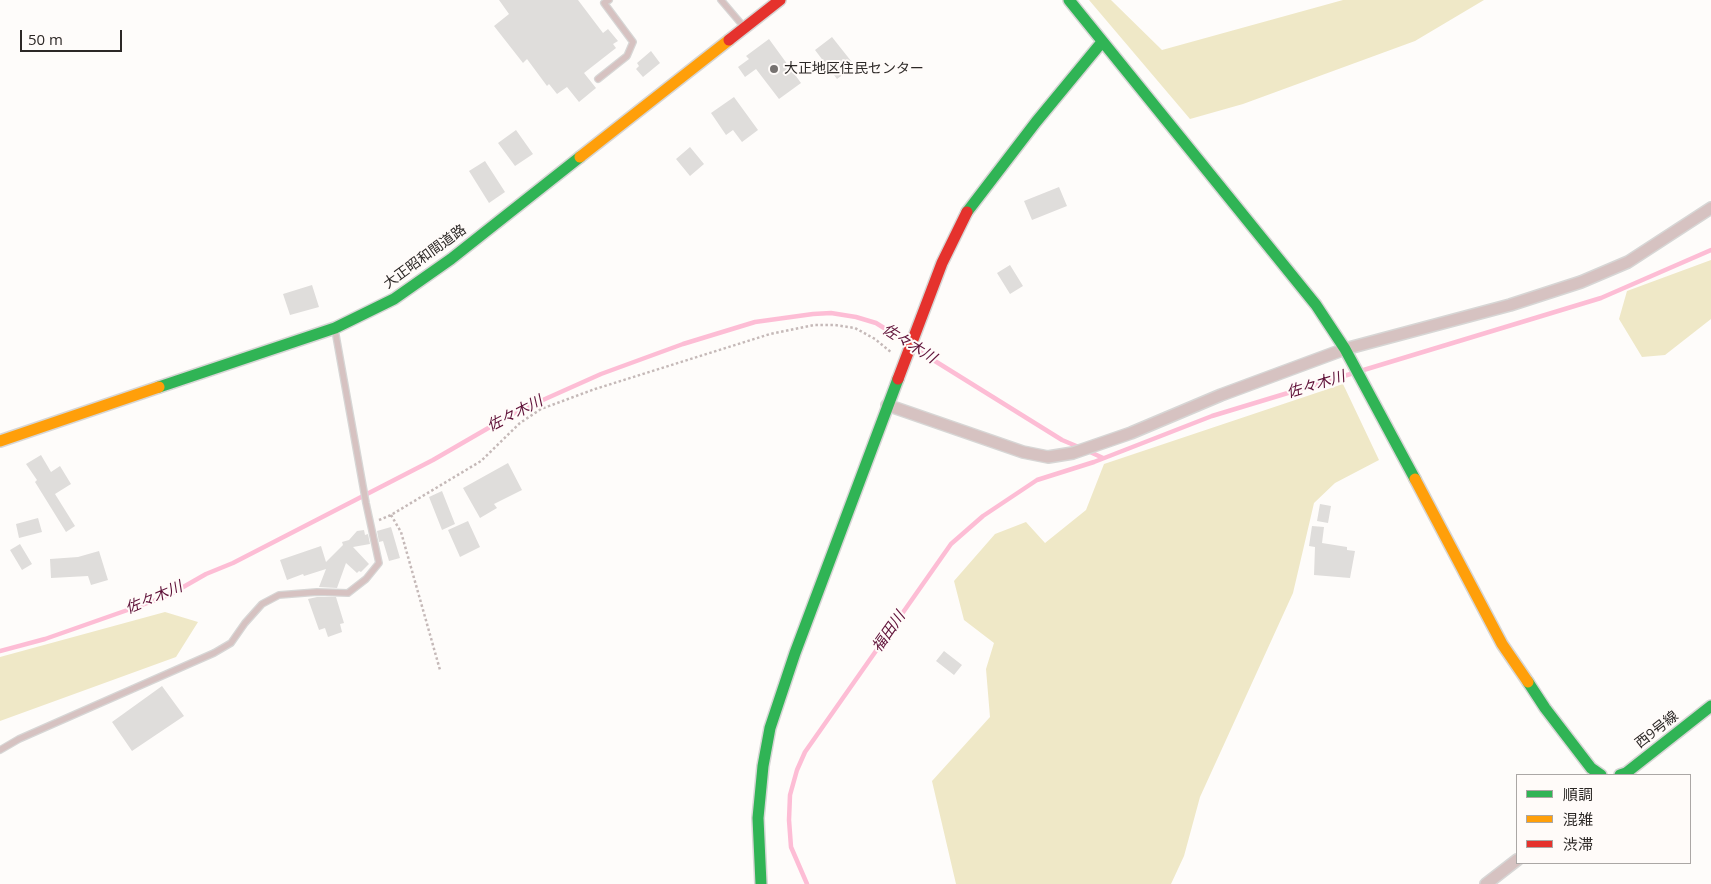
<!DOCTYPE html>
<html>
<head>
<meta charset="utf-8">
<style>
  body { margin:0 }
  #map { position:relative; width:1711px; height:884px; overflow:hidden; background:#fefcfa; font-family:"Open Sans","Noto Sans JP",sans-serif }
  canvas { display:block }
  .legend { position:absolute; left:1516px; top:774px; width:175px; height:90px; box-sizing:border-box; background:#fffbf9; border:1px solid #aba7a5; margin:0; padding:6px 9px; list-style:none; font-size:15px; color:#2c2826 }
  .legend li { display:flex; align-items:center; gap:10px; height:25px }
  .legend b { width:25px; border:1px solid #aba7a5 }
  .scale { position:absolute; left:20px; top:30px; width:102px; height:22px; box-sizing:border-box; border:2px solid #2c2826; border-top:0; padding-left:6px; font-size:15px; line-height:18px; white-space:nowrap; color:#2c2826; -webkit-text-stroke:4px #fffbf9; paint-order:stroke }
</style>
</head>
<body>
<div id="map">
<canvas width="1711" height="884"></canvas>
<ul class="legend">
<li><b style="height:6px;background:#30b455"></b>順調</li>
<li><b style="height:6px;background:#ff9f0a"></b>混雑</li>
<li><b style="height:6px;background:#e5322d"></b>渋滞</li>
</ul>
<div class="scale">50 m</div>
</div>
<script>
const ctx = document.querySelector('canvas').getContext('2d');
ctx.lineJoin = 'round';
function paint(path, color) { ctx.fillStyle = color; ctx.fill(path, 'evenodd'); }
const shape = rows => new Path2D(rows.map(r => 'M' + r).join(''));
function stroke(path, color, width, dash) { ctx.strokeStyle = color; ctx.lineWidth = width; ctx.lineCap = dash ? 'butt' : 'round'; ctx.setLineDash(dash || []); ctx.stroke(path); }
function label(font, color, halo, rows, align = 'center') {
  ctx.font = font + ' "Open Sans","Noto Sans JP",sans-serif'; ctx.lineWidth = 4; ctx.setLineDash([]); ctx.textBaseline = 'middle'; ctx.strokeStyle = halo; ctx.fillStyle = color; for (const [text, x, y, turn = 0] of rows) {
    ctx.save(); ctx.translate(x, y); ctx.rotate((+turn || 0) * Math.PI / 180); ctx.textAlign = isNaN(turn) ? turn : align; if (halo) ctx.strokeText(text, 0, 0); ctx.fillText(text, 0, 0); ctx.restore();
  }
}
paint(shape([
  [1089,0,1111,0,1162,50,1343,0,1484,0,1415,41,1243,104,1190,119],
  [1711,260,1711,319,1665,355,1642,357,1619,319,1627,291],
  [1343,384,1379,460,1335,483,1314,503,1293,593,1200,797,1184,856,1171,884,956,884,932,781,990,717,986,669,994,643,964,620,954,581,995,534,1026,522,1045,543,1086,510,1104,464],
  [165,612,198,622,176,657,0,721,0,657]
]), '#efe8c7');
stroke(shape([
  [914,348,1062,440,1081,448],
  [1088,451,1103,458],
  [0,651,45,639,156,600,171,594,206,574,233,563,433,460,516,412,601,374,683,344,755,322,813,314,831,313,856,317,876,323,908,343],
  [807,884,791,847,789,820,790,795,797,770,805,752,951,544,983,516,1037,480,1094,462,1212,416,1601,298,1711,250]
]), '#fdbdd5', 4.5);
paint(shape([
  [499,0,578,0,603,33,608,29,618,41,613,44,616,48,584,73,596,88,579,102,567,87,557,94,549,84,547,86,527,59,523,63,494,26,509,14],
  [832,37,855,66,837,79,815,50],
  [769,39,801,83,779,99,756,69,745,77,738,67,749,59,746,56],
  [651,51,660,63,643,77,636,69,639,66,637,63],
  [734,97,758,130,742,142,733,130,726,135,711,113],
  [516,130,533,154,515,166,498,143],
  [690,147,704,164,690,176,676,159],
  [485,161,505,192,489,203,469,171],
  [1059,187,1067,206,1032,220,1024,201],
  [1010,265,1023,286,1010,294,997,273],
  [312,285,319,307,290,315,283,294],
  [41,455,51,472,60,466,71,484,55,494,75,526,66,532,35,482,37,480,26,464],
  [508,463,522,490,494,504,497,508,480,518,463,488],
  [442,491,455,524,442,530,429,497],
  [1320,504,1331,506,1328,523,1317,521],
  [38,518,42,532,19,538,16,524],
  [468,521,480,547,460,557,448,530],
  [1312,526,1324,527,1322,543,1347,547,1347,550,1355,551,1350,578,1314,575,1315,547,1309,546],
  [391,527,400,558,389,561,383,541,379,542,377,531],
  [364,530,365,535,368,534,370,544,353,547,369,564,361,572,359,571,357,573,346,563,337,588,319,587,326,569,304,576,303,574,287,580,280,560,321,546,326,562,343,545,342,542,349,540,357,531],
  [20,544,32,564,22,570,10,550],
  [99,551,108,580,91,585,88,576,51,578,50,559,78,557],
  [317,597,336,597,344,623,340,624,342,632,328,637,325,628,319,630,308,599],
  [944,651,962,665,954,675,936,661],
  [162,686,184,716,132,751,112,722]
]), '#dfdddb');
const lane = shape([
  [721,0,744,27],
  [598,79,627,56,633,42,604,3,609,0],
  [0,750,19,739,214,653,231,643,245,623,262,604,279,595,317,592,348,593,366,579,379,563,366,503,335,330]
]);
const street = shape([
  [887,405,1023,452,1048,457,1073,453,1131,433,1221,395,1345,349,1510,305,1581,282,1628,262,1711,208],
  [1486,884,1517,860]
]);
const fast = shape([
  [1069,0,1316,305,1345,349,1415,479],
  [967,212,1036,122,1102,42],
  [159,387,335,328,394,299,451,259,580,157],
  [1528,682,1545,708,1591,768,1601,775],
  [1620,775,1626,773,1711,706],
  [761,884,758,818,763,766,770,728,795,653,898,379]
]);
const slow = shape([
  [580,157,729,40],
  [0,441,159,387],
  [1415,479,1502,644,1528,682]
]);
const jam = shape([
  [729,40,780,0],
  [898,379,942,263,967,212]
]);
stroke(lane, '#d7d6d5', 8);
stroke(street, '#d7d6d5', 14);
stroke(fast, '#d7d6d5', 14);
stroke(slow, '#d7d6d5', 14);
stroke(jam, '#d7d6d5', 14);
stroke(shape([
  [391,515,401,532,440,670],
  [379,520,391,515,481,461,520,423,541,409,595,389,770,334,814,325,835,325,855,328,875,339,892,353]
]), '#c5b9b8', 2.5, [2.5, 2.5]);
stroke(lane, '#d6c2c1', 5.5);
stroke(street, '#d6c2c1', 11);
stroke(fast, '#30b455', 11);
stroke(slow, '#ff9f0a', 11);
stroke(jam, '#e5322d', 11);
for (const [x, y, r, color] of [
  [774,69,5,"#767270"]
]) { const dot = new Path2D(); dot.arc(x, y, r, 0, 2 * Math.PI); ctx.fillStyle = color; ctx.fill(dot); stroke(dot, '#fffbf9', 2); }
label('14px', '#2c2826', '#fffbf9', [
  ["大正地区住民センター",784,69]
], 'left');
label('14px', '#2c2826', '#fffbf9', [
  ["大正昭和間道路",425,257,-36],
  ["西9号線",1657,730,-38]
]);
label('italic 15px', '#5f1138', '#fffbf9', [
  ["佐々木川",909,344,32],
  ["佐々木川",1316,385,-17],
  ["佐々木川",515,414,-27],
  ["佐々木川",154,598,-23],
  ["福田川",889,632,-55]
]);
</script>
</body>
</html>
